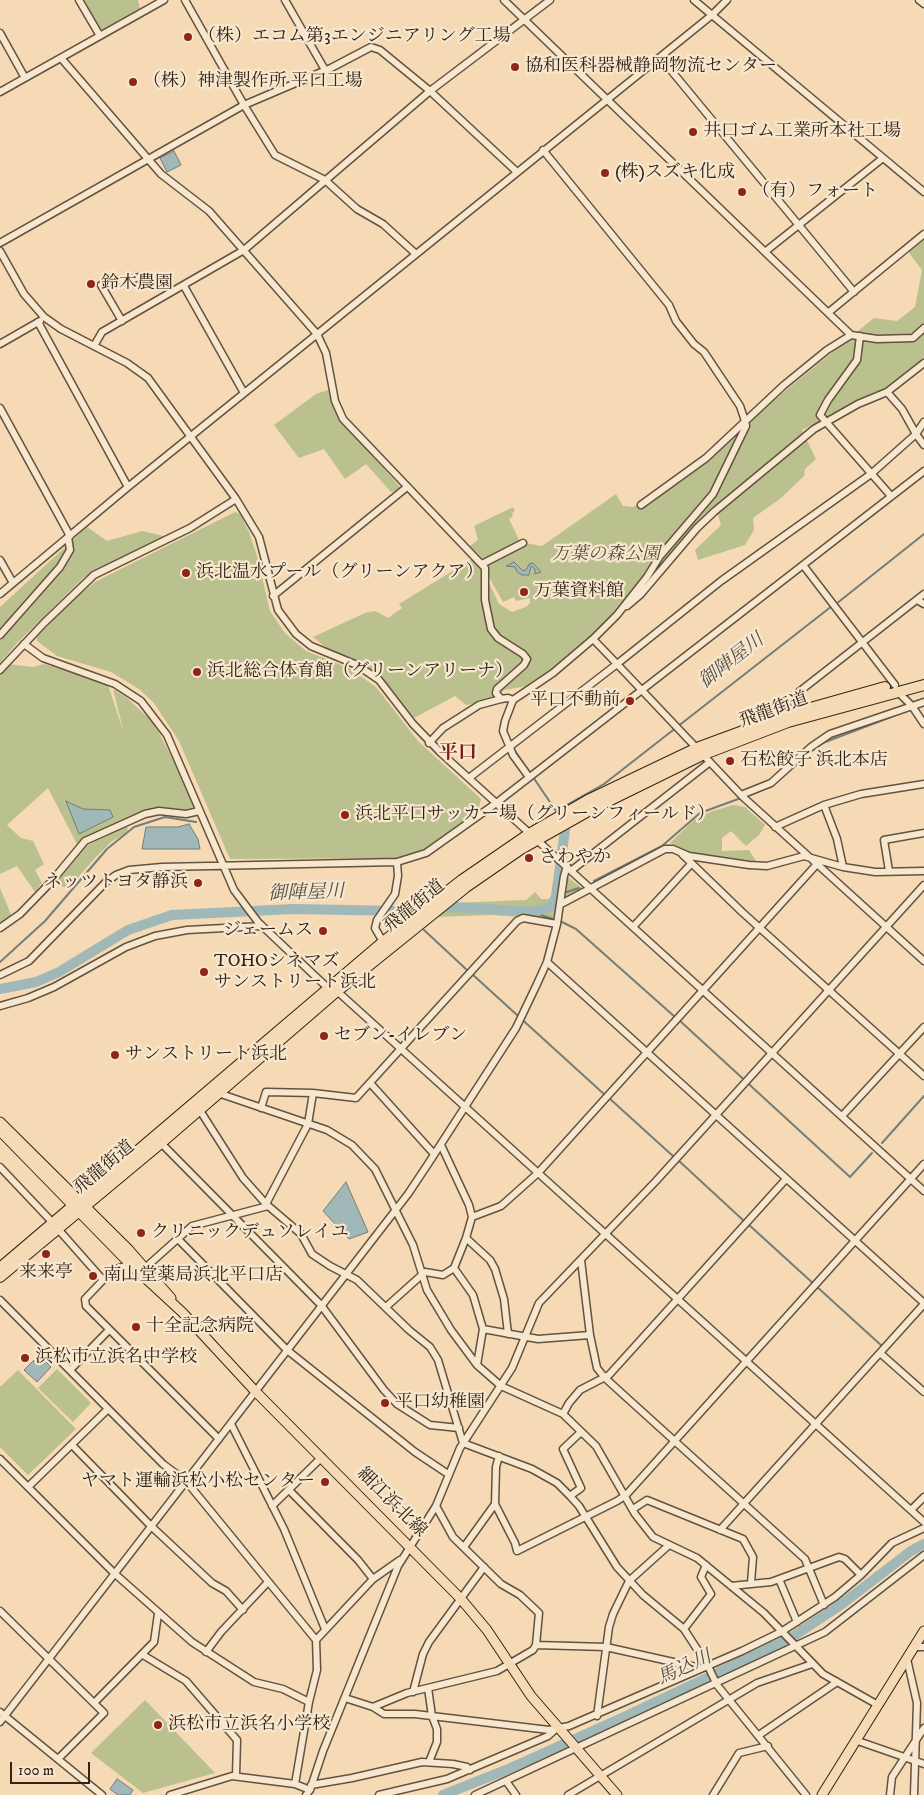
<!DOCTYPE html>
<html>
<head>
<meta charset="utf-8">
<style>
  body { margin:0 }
  #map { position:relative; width:924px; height:1795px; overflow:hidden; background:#f5dab5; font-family:"IM FELL DW Pica",serif }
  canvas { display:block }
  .scale { position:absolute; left:10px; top:1762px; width:80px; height:22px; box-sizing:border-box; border:2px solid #322417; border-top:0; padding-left:6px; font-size:15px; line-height:18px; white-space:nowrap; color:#322417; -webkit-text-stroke:4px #f8e7cf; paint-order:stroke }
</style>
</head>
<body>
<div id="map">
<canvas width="924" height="1795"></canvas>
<div class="scale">100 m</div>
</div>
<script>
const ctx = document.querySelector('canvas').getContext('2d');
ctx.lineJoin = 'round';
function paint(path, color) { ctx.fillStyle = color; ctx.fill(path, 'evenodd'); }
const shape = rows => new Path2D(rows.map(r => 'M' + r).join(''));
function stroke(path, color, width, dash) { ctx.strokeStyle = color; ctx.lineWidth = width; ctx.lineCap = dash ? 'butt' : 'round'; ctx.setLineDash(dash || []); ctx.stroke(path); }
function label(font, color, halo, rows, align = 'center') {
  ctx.font = font + ' "IM FELL DW Pica","Noto Serif JP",serif'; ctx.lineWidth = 4.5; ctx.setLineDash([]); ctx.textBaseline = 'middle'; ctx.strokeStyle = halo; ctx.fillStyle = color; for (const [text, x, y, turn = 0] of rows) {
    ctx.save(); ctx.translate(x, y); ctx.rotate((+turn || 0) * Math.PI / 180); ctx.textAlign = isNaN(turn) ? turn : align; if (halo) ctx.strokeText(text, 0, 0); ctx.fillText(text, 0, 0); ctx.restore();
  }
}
paint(shape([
  [80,0,138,0,141,13,98,32],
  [924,237,924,361,914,371,886,388,802,430,816,459,805,469,804,476,781,498,753,518,754,530,745,545,698,560,695,550,721,525,718,515,709,515,638,596,565,660,528,686,504,690,492,700,466,705,455,696,414,718,378,673,330,651,313,637,365,613,375,611,388,618,402,608,399,604,472,559,483,570,499,604,512,612,526,607,530,603,530,598,516,601,514,597,503,602,486,572,485,561,470,546,478,540,474,526,513,507,515,511,512,513,513,516,509,519,520,542,542,546,616,494,623,506,633,507,662,492,874,318,897,321,915,307,922,270,907,250],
  [328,390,341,421,402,489,391,492,366,464,345,479,324,449,299,458,274,425,316,394],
  [235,512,240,514,249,532,257,556,270,611,285,633,306,651,349,668,376,687,418,741,481,799,478,812,428,849,396,858,230,859,179,741,154,703,139,689,111,672,57,656,37,641,37,637,74,599,95,582],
  [87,527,107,541,142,531,164,536,83,578,17,643,0,663,0,607],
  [9,664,33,667,44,664,93,678,108,685,124,733,113,689,127,698,154,723,175,764,194,807,180,811,161,808,145,812,78,846,48,788,7,825,21,838,33,841,44,864,35,870,42,883,35,892,17,866,0,874,0,673],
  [733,805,745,807,765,825,759,835,746,846,731,831,722,838,722,851,749,850,758,864,695,855,670,843,694,820,710,812],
  [126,827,128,828,127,832,111,842,94,859,68,889,54,883,78,852,86,846],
  [565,875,584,890,561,904,553,919,490,915,437,917,454,903,526,900,535,892,541,899,552,899],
  [0,888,12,917,0,924],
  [57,1369,91,1403,73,1422,38,1388],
  [18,1370,76,1429,28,1475,0,1447,0,1387],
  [145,1700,215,1773,143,1793,91,1753]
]), '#bac08e');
const water = shape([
  [174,151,181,165,167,172,160,158,174,151],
  [514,562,523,571,527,569,529,564,533,563,541,572,535,574,535,569,531,566,529,575,522,575,517,572,515,567,506,566,514,562],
  [66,801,83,809,110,810,113,817,79,834,66,801],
  [189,824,198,839,200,849,142,849,146,827,178,827,189,824],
  [346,1182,368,1232,349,1239,323,1211,346,1182],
  [39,1355,51,1367,37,1382,24,1370,39,1355],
  [117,1779,133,1790,130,1795,118,1795,110,1789,117,1779]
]);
paint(water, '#a0b8b7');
stroke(water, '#747d77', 1);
stroke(shape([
  [836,604,924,534],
  [820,744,912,709],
  [513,748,530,773],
  [533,777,556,811,604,784,832,606],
  [594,881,662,846,700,813,741,798],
  [564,893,579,888],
  [408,909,411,913],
  [532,912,556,920],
  [560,921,576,929,675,1017],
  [424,930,468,971],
  [0,962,45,921,107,849,134,827,165,817,196,822],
  [472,974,605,1095],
  [679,1020,850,1177,872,1153],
  [609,1098,674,1157],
  [882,1143,924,1096],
  [678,1160,744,1221],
  [748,1224,883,1347]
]), '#747d77', 2);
stroke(shape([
  [0,989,36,982,59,972,128,930,172,915,294,909,400,911,454,907,532,912,548,908,552,905,556,896,565,830],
  [443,1795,506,1770,626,1716,789,1639,842,1604,911,1551,924,1544]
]), '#a0b8b7', 10);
const minor = shape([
  [79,0,100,36],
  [185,0,244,105,275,155,325,180,357,209,383,224,416,254],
  [285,0,325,70],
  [504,0,851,335,877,339,913,338,924,328],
  [694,0,924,192],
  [919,0,924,4],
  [0,33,25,78],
  [660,57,854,292],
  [61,58,161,174,209,211,317,334,326,353,335,401,343,419,485,568,485,600,491,629,498,638,523,654,527,659,524,665,497,689,496,693,501,699,508,698,513,700,553,673,593,639,617,664,469,778],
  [0,92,164,0],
  [543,150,669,305,676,321,694,344,704,352,740,406,745,421,746,426,713,494,660,556,647,577,617,615,593,639],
  [0,243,244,105,331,68,371,47,380,50,430,91,517,172],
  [0,251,24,294,44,317,61,329,127,363,148,378,236,499,190,528,94,575,44,623,0,670],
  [766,251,883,158],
  [184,286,244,393],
  [829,312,924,234],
  [122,321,101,285,113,278,125,282,139,277],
  [38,322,128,487],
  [860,336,857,360,828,400,820,415,891,496],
  [0,344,40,321],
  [94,346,102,332,244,250,430,91,550,0],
  [887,392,902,409,916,434,871,474,721,581,617,664,742,796,924,961],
  [0,408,70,536],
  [924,422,916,434,924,445],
  [236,499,259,537,278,610,296,634,311,646,357,665,379,680,413,724,441,753,924,1191],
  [641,505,706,458,784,385,827,350,851,335],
  [0,560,13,583],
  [482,564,523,543],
  [803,565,895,685],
  [0,594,128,487,712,15,727,0],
  [273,596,407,487],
  [917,600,924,604],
  [627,606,640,595,697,528,715,511,802,439,814,429,858,404,887,392,924,363],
  [0,635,60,567,70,550,68,537],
  [24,644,43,658,115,684,141,701,167,735,234,890,258,922,315,976,328,988,337,991,924,1522],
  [897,691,912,706,924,724],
  [513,700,505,721,503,731,513,755,529,777],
  [789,714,786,702,924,594],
  [429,743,443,728,479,705,501,699],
  [741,795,771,783,811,747,830,734,924,702],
  [824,805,837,839,843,867],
  [775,827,824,805,861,794,924,784],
  [682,854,742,912,924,1076],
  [572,870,710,762],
  [889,871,884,840,924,833],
  [561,904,665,849,673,849,689,856,749,865,767,866,804,856,843,867,875,872,924,871],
  [633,927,691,864],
  [0,928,20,914,51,882,85,841,145,814,159,811,186,814,199,811],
  [383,942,375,928,377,920,395,894,398,876,397,862],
  [547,962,924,1303],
  [0,975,29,961,106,882,116,875,129,870,162,867,397,862,426,853,495,804,924,471],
  [0,1006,28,998,54,987,126,947,155,936,187,930,262,926],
  [371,1084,434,1154],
  [218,1093,327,1130,352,1145,375,1169,413,1245,427,1290,451,1330,477,1365,501,1386,563,1414,596,1446,635,1514,653,1537,697,1558,764,1613,823,1674,878,1705],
  [261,1108,266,1092,313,1093,356,1098,517,921,523,918,557,924],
  [199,1109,243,1178,266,1204,301,1234,312,1254,330,1266,357,1280,409,1330,430,1347,438,1360,463,1443,532,1469,557,1483,570,1496,579,1506,617,1567,643,1595,684,1629,708,1666,717,1685,806,1795],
  [842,1116,924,1027],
  [161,1143,321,1305,384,1390,397,1404,430,1425,459,1428],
  [0,1167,53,1223],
  [266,1204,308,1124,313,1093],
  [472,1217,501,1206,538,1173,817,864],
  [58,1229,103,1280],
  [466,1238,490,1260,495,1269,504,1299,508,1334],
  [178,1239,287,1350,415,1452,448,1474],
  [581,1260,590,1335,597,1368,605,1378,805,1559,824,1605],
  [130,1264,114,1270,103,1280,85,1299,86,1306,219,1439],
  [145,1268,192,1226,268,1206],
  [454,1268,473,1295,483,1329,477,1365],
  [0,1300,163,1464,186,1481,316,1640,317,1670,309,1702,295,1784],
  [386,1307,425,1272,443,1275,454,1268,466,1238,472,1217,469,1205,441,1145],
  [483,1329,538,1339,590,1335],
  [880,1353,924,1392],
  [70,1370,109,1330],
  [563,1414,569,1403,580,1390,609,1375,786,1179],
  [231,1424,284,1529,325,1629],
  [72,1445,151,1526,212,1583,226,1591,243,1610],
  [499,1456,496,1467,495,1504,515,1543,517,1551,617,1501,626,1495,924,1164],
  [0,1459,114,1573,192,1642,254,1682,283,1689,309,1702],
  [28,1487,108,1409],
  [289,1490,358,1560,373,1579],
  [570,1496,581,1488,563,1449,581,1432],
  [272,1506,322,1457],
  [633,1509,647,1500,743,1539,753,1557,751,1583],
  [911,1510,924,1497],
  [720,1530,924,1304],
  [464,1547,495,1504],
  [779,1579,797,1622],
  [731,1586,771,1582,839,1557,845,1559,861,1575],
  [0,1611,104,1713,58,1759],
  [684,1629,711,1594,701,1577,706,1565],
  [316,1640,373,1579,400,1560],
  [536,1645,606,1647,700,1668],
  [915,1647,924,1647],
  [206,1652,221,1632,268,1582],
  [143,1655,186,1681,237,1740,236,1776],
  [907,1659,917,1703,914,1795],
  [428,1688,432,1716,437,1729,437,1742,429,1762],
  [413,1692,423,1654,429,1642,484,1567],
  [345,1698,373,1707,407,1693,497,1671,533,1650,536,1645,539,1613,520,1595,501,1584,453,1537,436,1506],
  [94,1703,154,1642,158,1614],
  [373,1707,384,1714,415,1714,549,1730,569,1726,742,1651,781,1632,835,1597,861,1575,892,1543,924,1528],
  [0,1712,102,1795],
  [597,1716,609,1627,613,1614,629,1581,669,1545],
  [0,1722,408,1194,428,1164,516,1028,537,984,547,962,557,924,564,876,567,866],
  [759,1735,837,1682],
  [855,1740,924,1764],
  [506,1781,516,1795],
  [311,1785,352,1778,422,1762,453,1764,467,1767,470,1770],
  [170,1795,232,1776,295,1784,310,1790],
  [306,1795,310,1790,323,1751,398,1566,436,1506,460,1448,512,1368,539,1303,656,1181,924,885],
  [379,1795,447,1779,548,1736,557,1728],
  [475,1795,825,1632,924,1555],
  [568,1795,757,1683,812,1664],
  [713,1795,739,1753,768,1746],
  [890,1795,892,1777,924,1728]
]);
const major = shape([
  [0,1122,129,1250,171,1298],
  [0,1131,130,1264,182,1312,255,1391,461,1599,487,1630,531,1696,617,1795],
  [822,1795,924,1631]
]);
const highway = shape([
  [0,1268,383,942,462,880,529,834,588,800,697,748,789,714,885,687],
  [0,1277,161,1143,337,991,466,887,521,849,592,809,702,755,788,722,924,685]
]);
stroke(minor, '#63523e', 9);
stroke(major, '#322417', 11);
stroke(highway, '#322417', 12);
stroke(minor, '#f8e7cf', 6);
stroke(major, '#f5dab5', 9);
stroke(highway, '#f5dab5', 10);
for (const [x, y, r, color] of [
  [188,37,5,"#8f2418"],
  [515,67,5,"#8f2418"],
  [133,82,5,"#8f2418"],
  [693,132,5,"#8f2418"],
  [605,173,5,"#8f2418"],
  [742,192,5,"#8f2418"],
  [91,284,5,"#8f2418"],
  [186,573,5,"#8f2418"],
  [524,592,5,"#8f2418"],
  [197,672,5,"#8f2418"],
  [630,701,5,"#8f2418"],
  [730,761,5,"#8f2418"],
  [345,815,5,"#8f2418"],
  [529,858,5,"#8f2418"],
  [198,883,5,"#8f2418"],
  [323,931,5,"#8f2418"],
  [204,972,5,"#8f2418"],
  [324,1036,5,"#8f2418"],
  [115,1055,5,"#8f2418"],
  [141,1233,5,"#8f2418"],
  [46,1254,5,"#8f2418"],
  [93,1276,5,"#8f2418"],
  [136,1327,5,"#8f2418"],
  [25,1358,5,"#8f2418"],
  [385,1403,5,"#8f2418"],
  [325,1482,5,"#8f2418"],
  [158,1725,5,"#8f2418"]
]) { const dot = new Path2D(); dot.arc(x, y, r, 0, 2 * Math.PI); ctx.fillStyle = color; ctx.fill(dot); stroke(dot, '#f8e7cf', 2); }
label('18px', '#322417', '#f8e7cf', [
  ["（株）エコム第3エンジニアリング工場",198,37],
  ["協和医科器械静岡物流センター",525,67],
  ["（株）神津製作所 平口工場",143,82],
  ["井口ゴム工業所本社工場",703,132],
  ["(株)スズキ化成",615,173],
  ["（有）フォート",752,192],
  ["鈴木農園",101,284],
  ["浜北温水プール（グリーンアクア）",196,573],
  ["万葉資料館",534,592],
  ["浜北総合体育館（グリーンアリーナ）",207,672],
  ["平口不動前",620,701,"right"],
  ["石松餃子 浜北本店",740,761],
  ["浜北平口サッカー場（グリーンフィールド）",355,815],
  ["さわやか",539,858],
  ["ネッツトヨタ静浜",188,883,"right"],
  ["ジェームス",313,931,"right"],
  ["TOHOシネマズ",214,962],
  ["サンストリート浜北",214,983],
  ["セブン-イレブン",334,1036],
  ["サンストリート浜北",125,1055],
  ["クリニックデュソレイユ",151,1233],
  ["来来亭",46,1273,"center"],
  ["南山堂薬局浜北平口店",103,1276],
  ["十全記念病院",146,1327],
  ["浜松市立浜名中学校",35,1358],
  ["平口幼稚園",395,1403],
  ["ヤマト運輸浜松小松センター",315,1482,"right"],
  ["浜松市立浜名小学校",168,1725]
], 'left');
label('italic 18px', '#544b35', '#f8e7cf', [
  ["万葉の森公園",606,555]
]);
label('18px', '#322417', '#f8e7cf', [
  ["飛龍街道",774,711,-20],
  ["飛龍街道",415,907,-39],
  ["飛龍街道",105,1168,-40],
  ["細江浜北線",391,1503,45]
]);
label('italic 19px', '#535047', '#f8e7cf', [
  ["御陣屋川",732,662,-38],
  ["御陣屋川",306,894,-2],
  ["馬込川",685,1669,-25]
]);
label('bold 19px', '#7a1f14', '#f8e7cf', [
  ["平口",458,754]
]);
</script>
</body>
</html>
